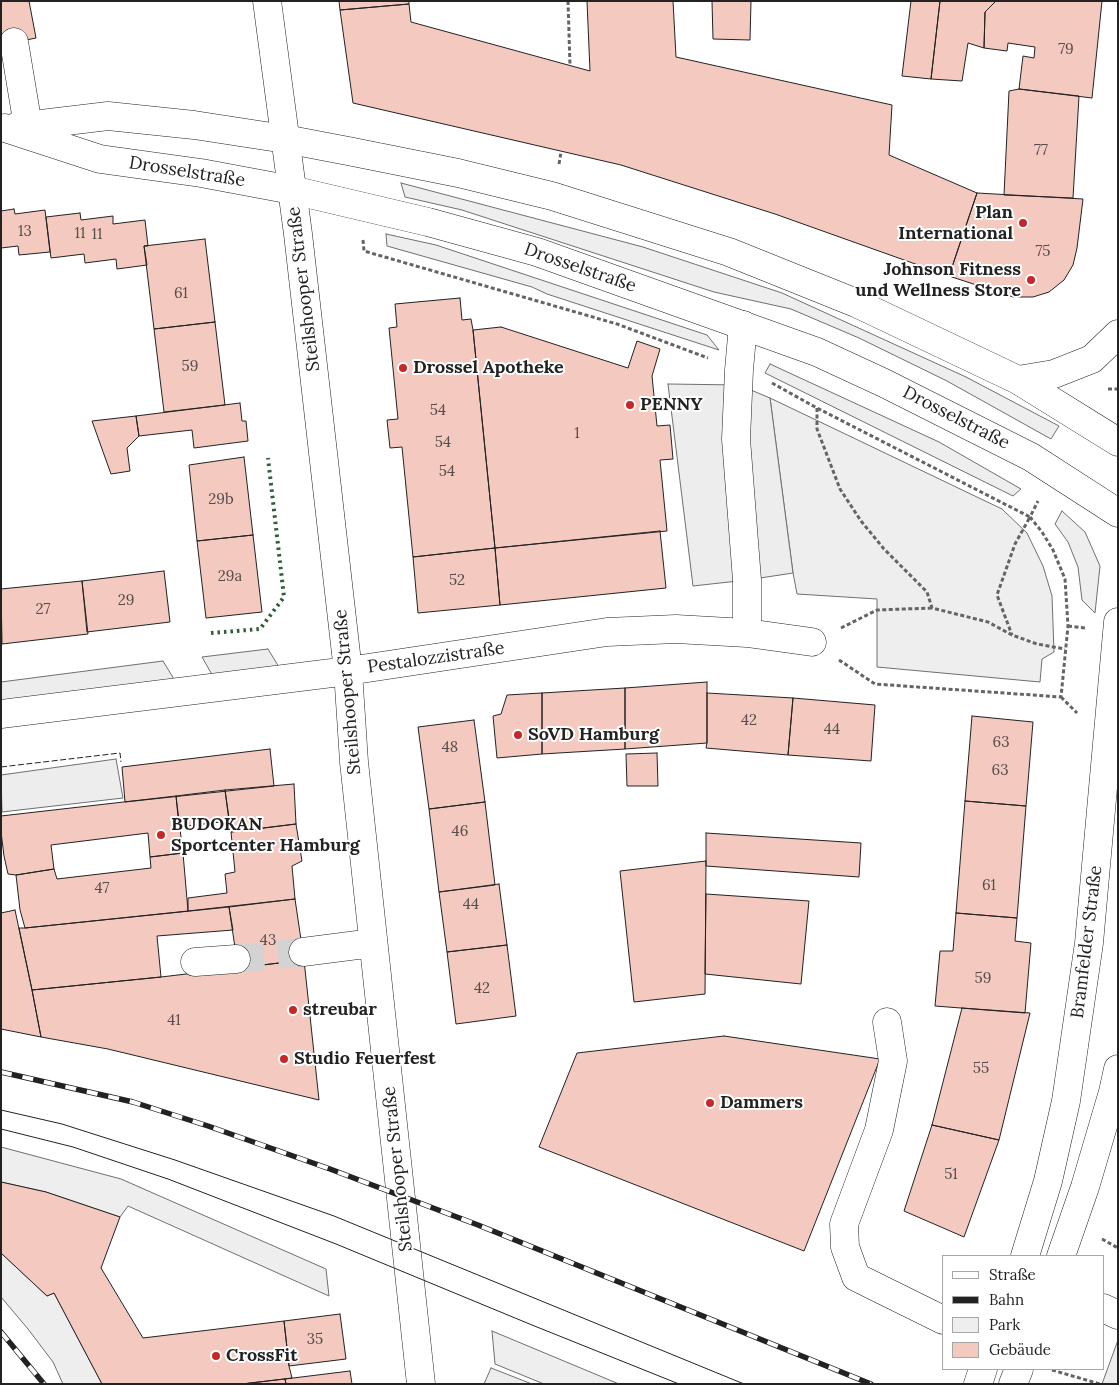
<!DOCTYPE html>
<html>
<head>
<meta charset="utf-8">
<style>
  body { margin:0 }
  #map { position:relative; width:1119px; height:1385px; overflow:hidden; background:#fff; font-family:Lora,serif }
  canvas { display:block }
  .frame { position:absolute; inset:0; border:2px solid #222; pointer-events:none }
  .legend { position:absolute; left:942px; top:1255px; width:162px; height:115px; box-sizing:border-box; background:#fff; border:1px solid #a7a7a7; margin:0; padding:6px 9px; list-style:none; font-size:15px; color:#222 }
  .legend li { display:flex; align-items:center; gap:10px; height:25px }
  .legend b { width:25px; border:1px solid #a7a7a7 }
</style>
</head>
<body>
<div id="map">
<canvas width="1119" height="1385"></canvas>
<div class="frame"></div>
<ul class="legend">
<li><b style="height:6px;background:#fff"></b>Straße</li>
<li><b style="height:6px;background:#222"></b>Bahn</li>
<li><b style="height:14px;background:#eee"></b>Park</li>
<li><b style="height:14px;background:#f3c9c0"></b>Gebäude</li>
</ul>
</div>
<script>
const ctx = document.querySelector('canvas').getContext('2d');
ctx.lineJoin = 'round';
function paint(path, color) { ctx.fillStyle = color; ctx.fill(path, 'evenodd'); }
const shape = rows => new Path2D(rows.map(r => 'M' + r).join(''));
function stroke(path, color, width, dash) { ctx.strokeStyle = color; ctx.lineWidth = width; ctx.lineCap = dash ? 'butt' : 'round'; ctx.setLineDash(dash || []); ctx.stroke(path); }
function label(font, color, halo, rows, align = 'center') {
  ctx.font = font + ' Lora,serif'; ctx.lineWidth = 4; ctx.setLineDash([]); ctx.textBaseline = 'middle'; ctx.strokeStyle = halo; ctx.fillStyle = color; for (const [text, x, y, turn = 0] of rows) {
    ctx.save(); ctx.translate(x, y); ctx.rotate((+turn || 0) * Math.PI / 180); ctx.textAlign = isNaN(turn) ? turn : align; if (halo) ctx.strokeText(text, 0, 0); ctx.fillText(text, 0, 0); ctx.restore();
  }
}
const green = shape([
  [401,183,643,247,782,293,966,377,1059,426,1051,439,947,381,859,338,791,309,714,292,462,210,405,197,401,183],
  [386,234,436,245,707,335,719,350,547,294,532,287,387,246,386,234],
  [770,364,939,442,1021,489,1013,496,765,373,770,364],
  [770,398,1002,509,1027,533,1043,566,1052,596,1054,652,1042,659,1040,682,877,667,877,599,797,594,793,573,770,398],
  [1062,511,1085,532,1100,566,1095,613,1082,600,1078,567,1068,542,1055,524,1062,511],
  [1,1147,121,1179,326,1269,329,1296,128,1206,120,1217,46,1192,1,1182,1,1147],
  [1,1253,47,1296,54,1293,102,1384,63,1384,53,1362,28,1329,1,1297,1,1253],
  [492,1331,619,1384,544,1384,495,1364,492,1331]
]);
paint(green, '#eee');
stroke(green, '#6f6f6f', 1);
const parking = shape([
  [668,384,739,385,770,398,793,573,747,580,693,586,668,384],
  [268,649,282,672,215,680,202,657,268,649],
  [163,661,177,684,1,702,1,682,163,661],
  [116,759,123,798,2,812,1,775,116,759],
  [1118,1340,1118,1384,1102,1384,1118,1340],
  [491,1368,532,1384,484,1384,491,1368]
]);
paint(parking, '#ededed');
stroke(parking, '#6f6f6f', 1);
const building = shape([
  [1,1,29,1,36,38,1,45,1,1],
  [339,1,409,1,409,4,340,10,339,1],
  [587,1,673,1,676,57,892,105,889,155,977,193,949,276,775,214,621,165,353,103,340,10,409,4,411,22,590,71,587,1],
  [712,1,751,1,750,40,713,39,712,1],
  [911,1,940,1,931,79,902,76,911,1],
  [940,1,996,1,985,12,984,48,968,43,962,81,931,79,940,1],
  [996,1,1102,1,1092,98,1019,89,1023,56,1034,58,1035,47,1008,43,1007,51,984,48,985,12,996,1],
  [1019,89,1079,96,1073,198,1004,195,1009,91,1019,89],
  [977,193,1083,199,1077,248,1073,265,1064,280,1049,292,1033,297,1013,297,949,276,977,193],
  [14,209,15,214,45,210,50,252,19,255,18,246,1,248,1,211,14,209],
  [80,213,81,220,113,216,113,224,145,220,148,246,144,246,147,265,117,269,116,259,85,263,84,254,51,258,46,217,80,213],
  [205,239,215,322,154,329,144,246,205,239],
  [460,298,462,320,471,319,473,330,495,548,413,557,402,447,390,448,387,420,398,419,389,328,397,327,395,304,460,298],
  [215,322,225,405,164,412,154,329,215,322],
  [501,327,628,368,637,341,660,349,652,376,657,426,670,425,673,459,660,460,667,531,495,548,473,330,501,327],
  [240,403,242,421,246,421,248,441,194,448,192,430,139,436,136,416,240,403],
  [136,416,139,436,127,448,130,471,111,474,92,421,136,416],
  [244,457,253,535,197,541,189,465,244,457],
  [660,531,666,588,500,605,495,548,660,531],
  [253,535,262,612,206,618,197,541,253,535],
  [495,548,500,605,418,613,413,557,495,548],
  [164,571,170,622,87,632,82,581,164,571],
  [82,581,88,634,2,644,1,589,82,581],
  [707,682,707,743,625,749,625,688,707,682],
  [625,688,625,749,542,754,542,693,625,688],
  [542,693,542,754,497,758,493,716,501,714,507,695,542,693],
  [707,693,793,698,788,755,706,748,707,743,707,693],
  [793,698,875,705,871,761,788,755,793,698],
  [972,716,1033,722,1026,806,965,801,972,716],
  [474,720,485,802,429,809,418,727,474,720],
  [270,749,274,786,125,802,122,767,270,749],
  [657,753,658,786,627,786,626,754,657,753],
  [294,784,296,824,231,832,225,790,294,784],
  [225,790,229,821,179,827,176,796,225,790],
  [176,796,183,853,150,857,148,833,51,845,54,869,16,875,8,874,4,856,1,832,1,816,176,796],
  [965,801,1026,806,1017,918,956,913,965,801],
  [485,802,495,885,439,892,429,809,485,802],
  [296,824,302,861,292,866,295,899,188,911,188,898,227,893,225,874,235,872,231,832,296,824],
  [706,833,861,843,859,877,706,866,706,833],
  [183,853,188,911,25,928,20,910,16,875,54,869,57,879,151,868,150,857,183,853],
  [706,861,705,994,634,1002,620,871,706,861],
  [499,884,507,945,447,952,439,892,499,884],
  [706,894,809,901,801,984,705,974,706,894],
  [295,899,304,960,238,968,229,907,295,899],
  [229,907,233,930,157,936,161,977,32,990,19,928,25,928,229,907],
  [15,910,32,990,41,1037,1,1029,1,913,15,910],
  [956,913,1017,918,1015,941,1031,943,1025,1013,935,1006,940,951,953,951,956,913],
  [507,945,516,1016,456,1024,447,952,507,945],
  [304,960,319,1100,108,1049,41,1037,32,990,161,977,304,960],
  [962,1008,1030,1013,999,1140,932,1125,962,1008],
  [724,1036,880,1059,804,1251,539,1147,577,1053,724,1036],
  [932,1125,999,1140,964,1237,904,1211,932,1125],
  [1,1182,46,1192,120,1217,101,1268,143,1338,284,1321,289,1366,292,1378,242,1384,102,1384,54,1293,47,1296,1,1253,1,1182],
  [340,1314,346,1359,289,1366,284,1321,340,1314],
  [350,1371,352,1384,286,1384,285,1379,350,1371],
  [285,1379,286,1384,242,1384,285,1379]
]);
paint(building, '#f3c9c0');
stroke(building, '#222', 1);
stroke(shape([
  [236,959,303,952]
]), '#d3d3d3', 28, [28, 14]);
const minor = shape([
  [267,1,298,234,348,671,354,762,421,1384],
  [14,42,28,126],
  [743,325,739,370,736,439,747,580,747,633],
  [1,714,348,671,607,632,676,629,747,633,812,642],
  [303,952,373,943],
  [195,962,236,959],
  [887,1022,893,1061,879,1130,844,1224,845,1247,856,1277,943,1320],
  [1103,1308,1118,1315]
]);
const major = shape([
  [16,127,108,116,194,125,285,139,348,151,458,173,552,196,729,252,856,303,1018,380,1118,442],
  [5,128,100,159,201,173,292,190,428,222,537,252,817,352,884,383,1031,457,1118,513],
  [1018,380,1054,374,1092,359,1118,334],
  [1025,1256,1048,1181,1066,1101,1089,943,1118,622],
  [1061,1256,1085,1187,1113,1092,1118,1069],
  [978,1384,983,1369],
  [1013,1384,1019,1369]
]);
stroke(minor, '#222', 29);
stroke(major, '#222', 29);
stroke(shape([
  [568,1,570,66],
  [559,164,561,152],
  [363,240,364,251,617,324,708,358],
  [772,383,817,408,1030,517,1015,544,997,595,1012,635],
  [1108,389,1118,389],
  [817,408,817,429,840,489,861,521,884,549,927,592,932,608,988,622,1012,635,1037,644,1065,649],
  [1068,626,1085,628],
  [841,628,877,610,932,608],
  [839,660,875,684,1061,697,1068,626,1065,579,1053,550,1042,532,1030,517,1038,501],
  [1061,697,1077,713],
  [1102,1239,1118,1248],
  [1052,1370,1100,1384]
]), '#646464', 3, [4, 2.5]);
stroke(minor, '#fff', 28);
stroke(major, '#fff', 28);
stroke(shape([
  [1,1110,62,1124,175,1160,334,1216,744,1384],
  [1,1129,73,1147,168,1179,336,1244,532,1325,679,1384]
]), '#222', 1);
const rail = shape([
  [1,1072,133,1102,208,1126,330,1169,478,1225,871,1384],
  [1,1332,44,1384]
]);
stroke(rail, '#222', 5.5);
stroke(rail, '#fff', 4, [11]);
stroke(shape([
  [211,633,260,629,284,597,268,458]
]), '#2f5e38', 4, [2.5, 4]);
stroke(shape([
  [1,767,120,753,121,762]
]), '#222', 1, [6, 2.5]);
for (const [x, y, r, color] of [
  [1023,223,5,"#c62828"],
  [1031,280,5,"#c62828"],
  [403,368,5,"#c62828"],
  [630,405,5,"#c62828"],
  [518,735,5,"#c62828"],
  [161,835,5,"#c62828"],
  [293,1010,5,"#c62828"],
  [284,1059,5,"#c62828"],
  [710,1103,5,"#c62828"],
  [216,1356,5,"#c62828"]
]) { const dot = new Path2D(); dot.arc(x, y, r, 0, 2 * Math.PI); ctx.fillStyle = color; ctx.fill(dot); stroke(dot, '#fff', 2); }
label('15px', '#564c4a', null, [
  ["79",1066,50],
  ["77",1041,151],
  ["13",25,232],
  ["11",80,234],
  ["11",97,235],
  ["75",1043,252],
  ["61",181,294],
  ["59",190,367],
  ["54",438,411],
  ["1",577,434],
  ["54",443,443],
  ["54",447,472],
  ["29b",221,500],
  ["29a",230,577],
  ["52",457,581],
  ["29",126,601],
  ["27",43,610],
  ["42",749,721],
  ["44",832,730],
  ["63",1001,743],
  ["48",450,748],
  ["63",1000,771],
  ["46",460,832],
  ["61",989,886],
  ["47",102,889],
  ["44",471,905],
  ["43",268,941],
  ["59",983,979],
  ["42",482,989],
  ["41",174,1021],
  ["55",981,1069],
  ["51",951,1175],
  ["35",315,1340]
]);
label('18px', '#222', '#fff', [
  ["Drosselstraße",187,172,9],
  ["Drosselstraße",580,268,19],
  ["Steilshooper Straße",304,289,-97],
  ["Drosselstraße",956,418,27],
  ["Pestalozzistraße",436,658,-8],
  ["Steilshooper Straße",348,692,-95],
  ["Bramfelder Straße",1087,942,-83],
  ["Steilshooper Straße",398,1169,-96]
]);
label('bold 18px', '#222', '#fff', [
  ["Plan",1013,213,"right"],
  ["International",1013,234,"right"],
  ["Johnson Fitness",1021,270,"right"],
  ["und Wellness Store",1021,291,"right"],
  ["Drossel Apotheke",413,368],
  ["PENNY",640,405],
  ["SoVD Hamburg",528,735],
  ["BUDOKAN",171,825],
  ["Sportcenter Hamburg",171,846],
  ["streubar",303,1010],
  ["Studio Feuerfest",294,1059],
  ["Dammers",720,1103],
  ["CrossFit",226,1356]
], 'left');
</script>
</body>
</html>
